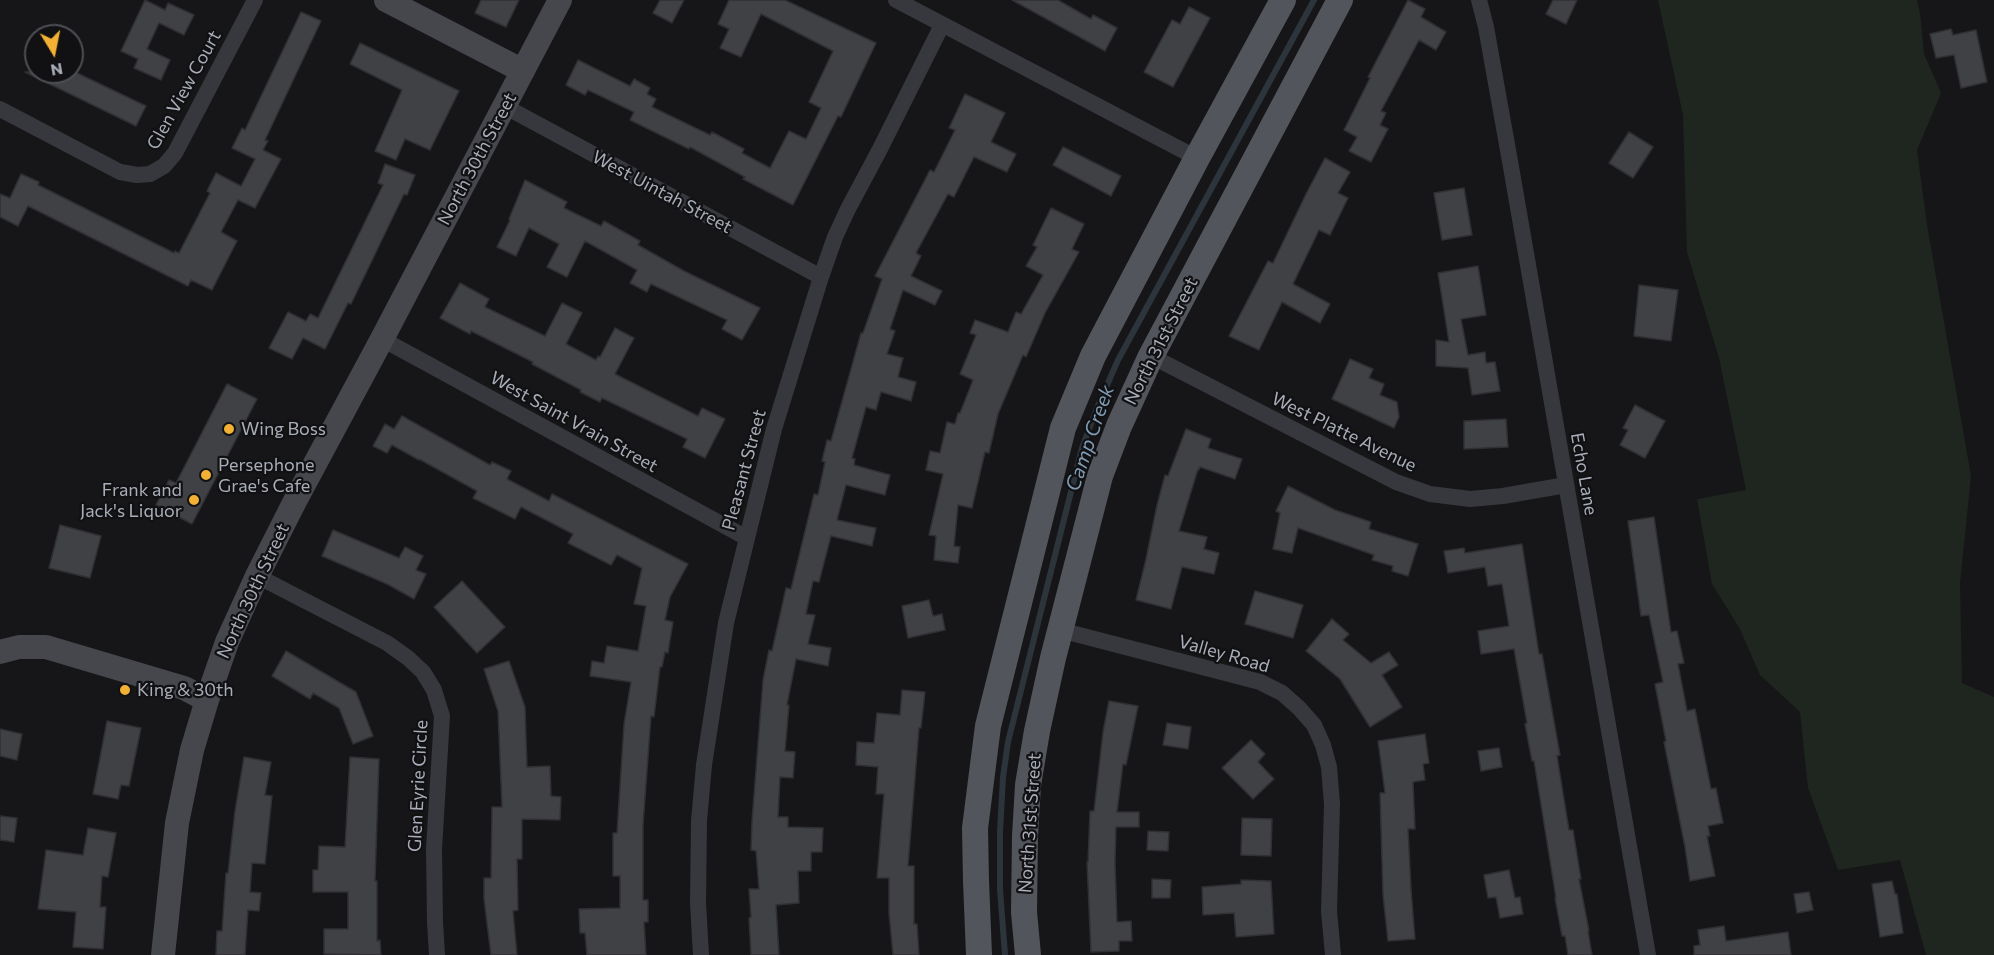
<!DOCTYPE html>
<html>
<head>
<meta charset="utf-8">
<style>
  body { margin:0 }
  #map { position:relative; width:1994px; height:955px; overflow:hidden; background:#161618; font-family:Commissioner,sans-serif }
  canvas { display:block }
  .north { position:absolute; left:24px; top:24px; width:60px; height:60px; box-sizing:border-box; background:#111113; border:2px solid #4d4f55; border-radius:50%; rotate:170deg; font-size:16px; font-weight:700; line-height:24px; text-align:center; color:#a8adb8 }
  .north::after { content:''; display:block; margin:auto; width:21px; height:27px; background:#f2b134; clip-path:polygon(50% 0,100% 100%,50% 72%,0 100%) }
</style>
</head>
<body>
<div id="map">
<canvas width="1994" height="955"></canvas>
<div class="north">N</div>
</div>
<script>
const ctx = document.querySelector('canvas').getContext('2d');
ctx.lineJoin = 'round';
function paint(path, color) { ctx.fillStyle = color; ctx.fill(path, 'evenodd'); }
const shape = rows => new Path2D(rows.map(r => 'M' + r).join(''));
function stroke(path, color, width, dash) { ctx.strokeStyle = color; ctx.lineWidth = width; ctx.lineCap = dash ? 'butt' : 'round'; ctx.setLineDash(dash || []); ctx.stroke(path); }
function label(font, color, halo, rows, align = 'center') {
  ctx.font = font + ' Commissioner,sans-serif'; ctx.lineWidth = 4.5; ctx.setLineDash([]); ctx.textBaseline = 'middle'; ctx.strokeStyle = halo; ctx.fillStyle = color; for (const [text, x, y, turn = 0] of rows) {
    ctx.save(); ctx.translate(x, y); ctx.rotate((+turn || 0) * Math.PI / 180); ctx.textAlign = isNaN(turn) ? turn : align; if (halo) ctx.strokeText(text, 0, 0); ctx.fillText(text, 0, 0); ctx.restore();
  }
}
paint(shape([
  [1658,0,1917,0,1920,13,1924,54,1941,93,1917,150,1927,225,1971,476,1960,583,1962,683,1994,697,1994,955,1926,955,1900,860,1838,870,1808,788,1800,712,1760,675,1740,629,1712,584,1697,499,1746,490,1719,358,1687,252,1683,115]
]), '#1e261f');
stroke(shape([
  [1005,955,1000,889,1000,832,1003,777,1008,742,1082,448,1097,408,1118,360,1314,0]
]), '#2c353c', 6);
const building = shape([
  [145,0,165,10,168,3,194,15,184,35,159,23,147,49,170,60,161,80,134,68,138,59,121,51,145,0],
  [481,0,519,0,506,27,475,13,481,0],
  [660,0,684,0,672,23,653,13,660,0],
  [729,0,785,0,876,43,841,117,838,116,793,205,743,179,745,177,690,147,689,149,630,120,634,112,588,90,585,95,566,85,578,60,630,86,634,79,650,88,647,94,656,99,652,107,710,135,712,132,744,149,742,153,770,168,789,131,806,139,821,108,809,102,833,51,761,14,741,57,720,48,729,29,718,24,729,0],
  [1012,0,1058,0,1091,19,1093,15,1117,28,1105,51,1012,0],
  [1408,0,1425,9,1421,17,1446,32,1436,50,1419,40,1381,111,1386,113,1380,125,1388,129,1371,162,1349,151,1357,137,1344,130,1370,78,1368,77,1408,0],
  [1553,0,1577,0,1566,24,1546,14,1553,0],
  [1189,7,1210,18,1173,87,1144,72,1172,20,1180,24,1189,7],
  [301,12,321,21,265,140,268,141,263,150,281,159,255,208,238,200,221,232,237,241,212,290,191,280,188,286,28,206,18,226,0,217,0,194,10,198,21,174,39,182,38,185,174,253,175,251,179,253,210,193,207,191,216,173,241,186,255,159,232,148,242,128,245,130,301,12],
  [1951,29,1953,35,1976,30,1987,82,1961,88,1954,55,1936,58,1930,34,1951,29],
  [360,43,459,91,430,150,405,139,396,160,375,151,402,90,350,64,360,43],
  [25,72,75,72,146,106,136,126,25,72],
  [965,94,1005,113,991,142,1016,154,1007,172,974,157,954,197,948,194,916,253,921,256,911,276,942,291,935,305,903,290,890,329,895,331,887,354,903,358,898,377,916,382,911,401,881,392,876,410,866,407,852,458,855,459,854,465,890,475,885,495,846,485,837,520,876,528,872,546,831,536,819,582,813,581,806,614,815,615,808,644,831,648,828,666,796,659,787,705,789,705,785,751,795,752,793,778,780,777,778,817,788,817,788,827,823,828,822,852,811,852,811,871,798,871,799,903,776,905,779,955,751,955,749,918,751,917,749,889,759,889,756,851,751,850,752,821,763,680,769,650,772,651,786,588,791,589,814,494,818,495,825,462,822,461,827,440,831,441,861,333,863,333,882,279,875,276,930,170,934,172,955,130,949,128,965,94],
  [1629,132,1653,147,1633,178,1609,163,1629,132],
  [1063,147,1121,176,1111,196,1053,165,1063,147],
  [1325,158,1350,172,1338,193,1348,198,1330,235,1319,230,1293,284,1330,304,1320,323,1282,302,1259,350,1229,336,1268,261,1273,263,1306,194,1325,158],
  [385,164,415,175,407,195,404,194,351,304,348,303,325,349,303,338,292,359,269,348,288,312,306,321,310,314,318,318,383,185,378,183,385,164],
  [525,180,567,202,564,208,601,226,604,221,640,241,638,245,684,271,760,308,742,340,722,329,727,320,651,284,647,292,630,283,637,270,585,241,567,277,547,267,559,244,529,228,516,256,497,247,510,220,509,219,525,180],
  [1464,188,1472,235,1442,240,1434,193,1464,188],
  [1051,208,1084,224,1072,249,1079,252,1045,313,1026,357,1023,355,998,414,989,453,985,452,972,508,958,505,954,546,960,547,958,563,934,560,936,536,929,535,943,474,926,470,930,451,940,453,947,422,955,424,958,413,960,413,973,380,960,374,976,335,970,333,975,320,1008,332,1016,312,1021,314,1043,275,1026,266,1037,247,1033,245,1051,208],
  [1478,266,1486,315,1461,319,1468,355,1485,352,1486,363,1495,362,1500,391,1472,395,1468,368,1436,366,1436,340,1449,342,1438,273,1478,266],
  [460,283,489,299,485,307,545,336,562,303,582,313,566,344,596,360,598,356,600,357,615,328,634,338,615,374,698,416,702,408,725,419,705,458,683,447,687,439,602,398,600,402,580,392,581,390,532,364,533,362,471,331,470,334,440,318,460,283],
  [1639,285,1678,290,1671,341,1634,336,1639,285],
  [1350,359,1373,369,1369,378,1384,384,1380,395,1397,402,1399,417,1394,428,1332,399,1350,359],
  [227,384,257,399,192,524,156,505,169,480,176,483,227,384],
  [1635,405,1665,421,1645,458,1620,445,1628,430,1623,428,1635,405],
  [402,416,490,465,492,462,511,471,507,479,549,501,552,494,688,564,670,597,665,620,673,622,668,653,665,652,662,667,660,667,654,717,651,716,643,825,643,900,648,900,648,922,644,922,646,955,587,955,585,933,580,933,579,909,620,908,620,876,613,876,613,833,617,833,624,724,631,682,590,676,592,661,604,663,607,646,638,651,646,606,634,604,642,568,617,555,611,565,568,543,573,534,521,507,515,519,473,498,477,491,419,459,419,460,392,445,387,453,373,446,385,424,394,429,402,416],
  [1506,419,1508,447,1464,449,1464,421,1506,419],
  [1186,429,1211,439,1208,448,1242,459,1235,479,1200,467,1199,470,1198,469,1179,531,1207,537,1204,549,1219,553,1214,574,1182,567,1171,609,1136,600,1146,559,1157,505,1165,475,1168,476,1186,429],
  [1288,486,1335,510,1371,522,1369,529,1418,544,1408,576,1392,571,1393,566,1372,560,1374,555,1298,528,1292,553,1273,549,1280,513,1276,511,1288,486],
  [1654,517,1671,632,1677,631,1684,663,1678,664,1687,711,1695,709,1711,789,1716,788,1723,823,1708,826,1710,836,1707,836,1715,876,1690,881,1685,847,1664,742,1666,741,1655,684,1663,682,1649,615,1641,616,1628,521,1654,517],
  [60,525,101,536,90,578,49,568,60,525],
  [333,530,399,558,405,547,423,556,416,570,426,574,414,599,387,584,322,556,333,530],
  [1522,544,1539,654,1542,654,1560,755,1557,756,1569,830,1573,830,1581,879,1579,879,1589,931,1588,931,1592,955,1568,955,1565,936,1562,936,1555,898,1556,898,1534,761,1532,761,1525,724,1527,723,1514,649,1481,654,1478,631,1509,626,1502,584,1488,586,1485,567,1448,573,1444,551,1464,548,1465,553,1522,544],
  [462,581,505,627,477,653,434,607,462,581],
  [1255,591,1303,605,1293,638,1245,624,1255,591],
  [929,600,933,616,942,614,945,630,908,638,902,606,929,600],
  [1332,619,1349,634,1343,640,1371,663,1389,652,1398,665,1382,675,1402,707,1370,727,1340,679,1306,651,1332,619],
  [286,651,356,692,373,736,353,744,339,708,313,693,310,699,272,676,286,651],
  [509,661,525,707,527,767,550,766,551,796,561,797,560,820,522,819,522,859,517,859,518,910,513,911,517,955,491,955,484,899,484,878,491,878,492,807,502,807,498,711,484,669,509,661],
  [902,690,925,692,921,728,919,728,908,866,914,866,914,924,917,924,919,955,893,955,889,913,889,878,877,878,884,794,876,794,878,767,856,765,857,742,874,743,877,713,900,715,902,690],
  [1109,701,1138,706,1126,765,1123,764,1117,812,1139,812,1139,827,1116,827,1115,862,1117,922,1131,921,1132,941,1119,941,1119,951,1091,952,1087,862,1088,862,1090,811,1094,811,1103,732,1109,701],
  [107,721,141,728,129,786,121,785,118,799,93,794,107,721],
  [1167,723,1191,727,1188,749,1163,745,1167,723],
  [0,729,22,734,17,760,0,756,0,729],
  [1425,734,1429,763,1423,764,1425,780,1413,782,1415,829,1408,829,1411,889,1415,939,1388,941,1383,895,1380,793,1385,793,1378,741,1425,734],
  [1251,740,1265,754,1258,762,1274,779,1253,799,1222,768,1251,740],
  [1499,748,1502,767,1481,771,1478,751,1499,748],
  [244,757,271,762,265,795,272,796,265,864,252,863,250,892,261,893,259,911,248,910,245,955,216,955,217,931,222,931,226,873,228,873,235,811,244,757],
  [350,757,379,759,375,881,377,881,377,941,380,940,381,955,324,954,324,929,348,929,348,892,313,892,313,870,318,870,319,846,345,847,350,757],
  [0,816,17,818,14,842,0,840,0,816],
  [1242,818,1272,819,1271,856,1241,855,1242,818],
  [88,828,116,833,108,877,102,876,100,907,106,907,103,949,73,947,76,912,38,909,46,850,83,855,88,828],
  [1148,831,1169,832,1168,851,1147,850,1148,831],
  [1509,870,1515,898,1520,897,1523,914,1500,918,1496,897,1488,898,1484,875,1509,870],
  [1152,879,1171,880,1170,898,1152,898,1152,879],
  [1241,880,1271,881,1274,934,1236,937,1234,913,1203,915,1202,887,1241,884,1241,880],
  [1892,881,1895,894,1897,894,1903,933,1880,937,1872,884,1892,881],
  [1809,892,1813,910,1797,913,1794,894,1809,892],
  [1724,926,1726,941,1788,932,1791,955,1694,955,1694,946,1700,945,1698,930,1724,926]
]);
paint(building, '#404145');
stroke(building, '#303034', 1.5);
stroke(shape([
  [896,0,1197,158],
  [1479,0,1486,27,1511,167,1648,955],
  [504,106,821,277],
  [0,109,120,172,137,175,150,174,164,166,175,153,255,0],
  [382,339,747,538],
  [1151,356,1396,482,1430,494,1470,499,1503,496,1566,485],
  [257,576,387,643,408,658,423,672,434,690,442,716,434,849,435,922,437,955],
  [1060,630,1260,682,1282,693,1299,708,1314,725,1323,745,1329,767,1332,804,1329,911,1333,955],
  [701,955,698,903,699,821,704,765,726,623,774,429,821,277,835,237,848,209,880,149,942,25]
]), '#37383d', 16);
stroke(shape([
  [386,0,523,71],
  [0,652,19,647,46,647,184,688,207,700],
  [163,955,177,823,192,750,207,700,227,642,257,576,295,501,382,339,560,0]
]), '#45474d', 24);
stroke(shape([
  [979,955,976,881,975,828,988,726,1063,428,1093,356,1197,158,1283,0],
  [1028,955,1024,912,1025,836,1028,785,1037,731,1053,658,1100,476,1119,426,1151,356,1340,0]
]), '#53555c', 26);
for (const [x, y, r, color] of [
  [229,429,6,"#f2b134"],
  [206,475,6,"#f2b134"],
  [194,500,6,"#f2b134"],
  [125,690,6,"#f2b134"]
]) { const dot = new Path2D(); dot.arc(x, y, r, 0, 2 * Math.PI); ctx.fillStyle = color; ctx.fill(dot); stroke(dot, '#111113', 2); }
label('18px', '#a8adb8', '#111113', [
  ["Glen View Court",184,90,-61],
  ["North 30th Street",477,159,-62],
  ["West Uintah Street",662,192,28],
  ["North 31st Street",1161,341,-63],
  ["West Saint Vrain Street",574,422,29],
  ["West Platte Avenue",1344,432,26],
  ["Pleasant Street",744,470,-75],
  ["Echo Lane",1584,474,80],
  ["North 30th Street",253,591,-65],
  ["Valley Road",1224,654,16],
  ["Glen Eyrie Circle",418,786,-87],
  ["North 31st Street",1030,823,-86]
]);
label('18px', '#a8adb8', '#111113', [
  ["Wing Boss",241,429],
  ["Persephone",218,465],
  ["Grae's Cafe",218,486],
  ["Frank and",182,490,"right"],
  ["Jack's Liquor",182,511,"right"],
  ["King & 30th",137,690]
], 'left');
label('italic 20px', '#7f9bb3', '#111113', [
  ["Camp Creek",1090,438,-71]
]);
</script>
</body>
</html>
